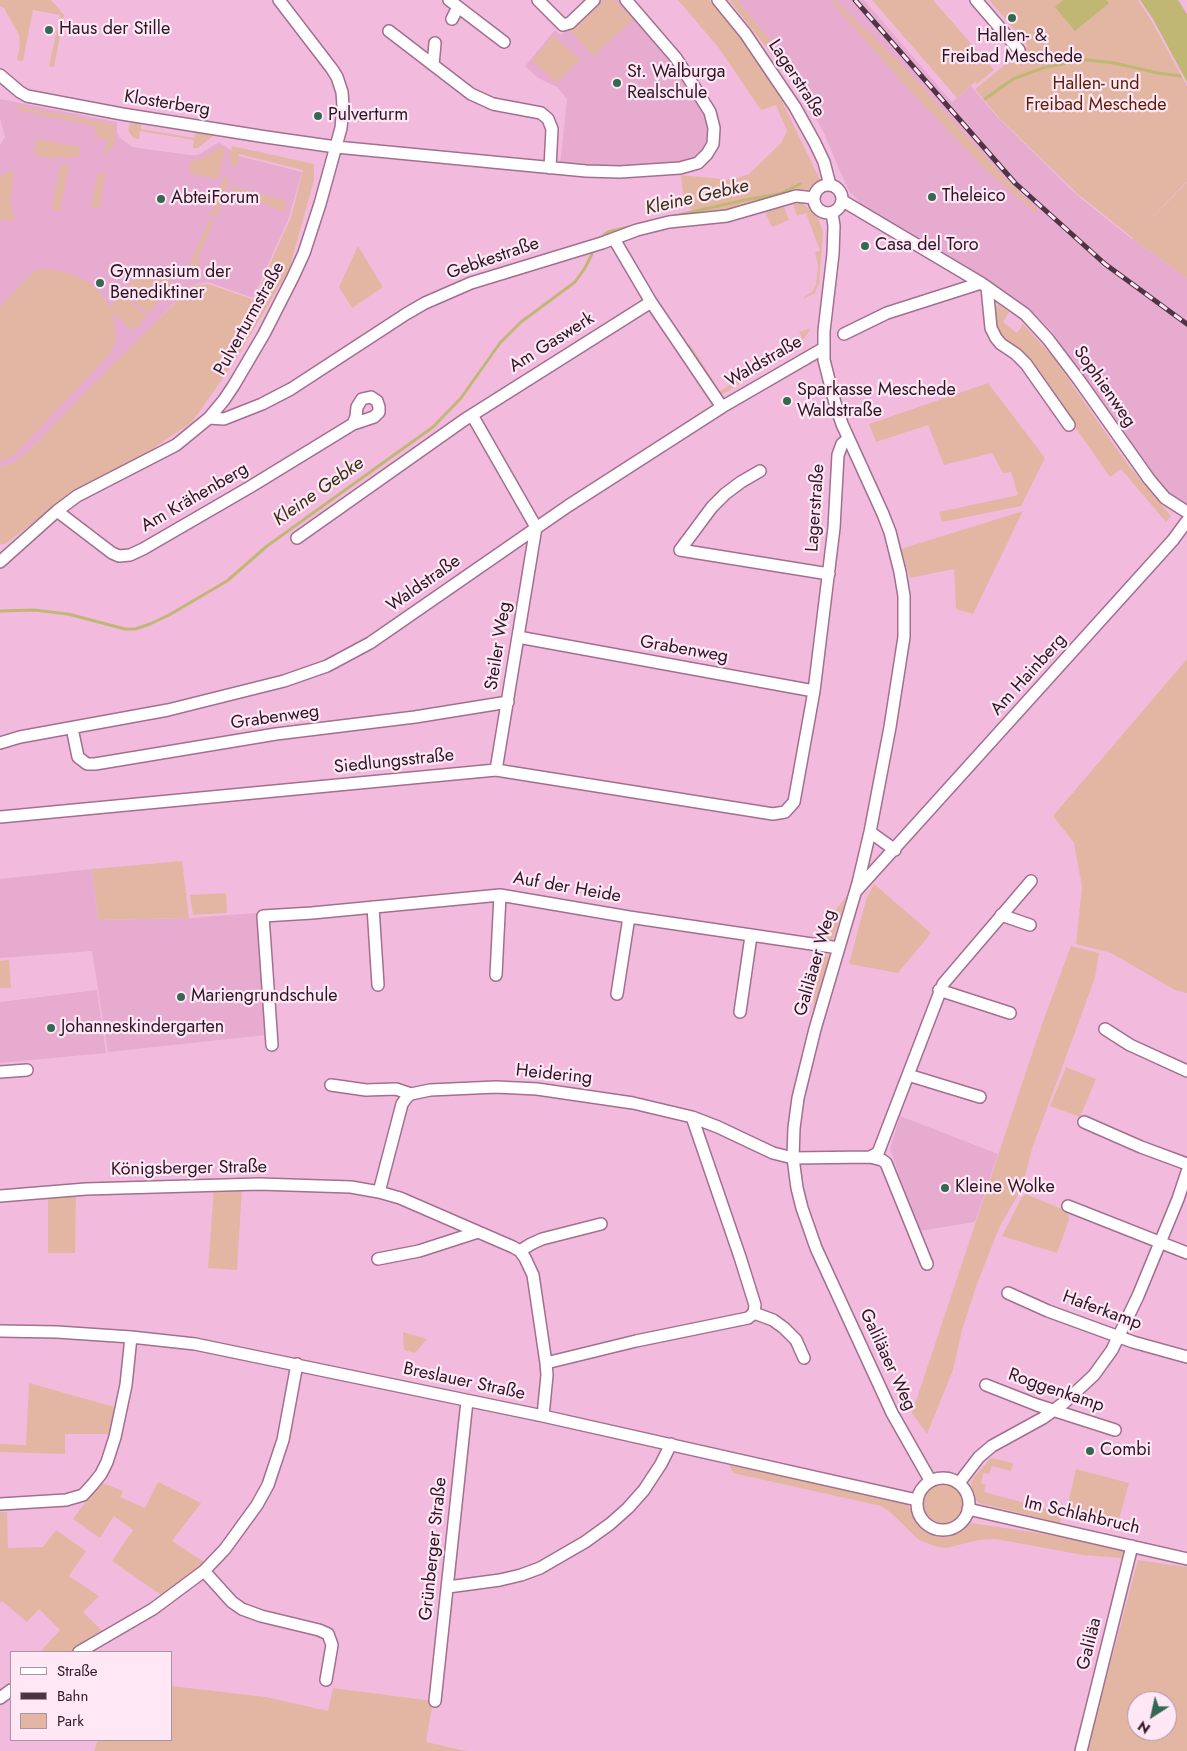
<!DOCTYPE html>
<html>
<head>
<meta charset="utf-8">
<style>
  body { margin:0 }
  #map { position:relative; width:1187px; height:1751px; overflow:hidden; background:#f2bbdd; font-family:Jost,sans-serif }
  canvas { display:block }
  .legend { position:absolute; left:10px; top:1651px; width:162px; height:90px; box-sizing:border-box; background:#ffe7f5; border:1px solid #aa94a1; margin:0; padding:6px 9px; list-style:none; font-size:15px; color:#2b1724 }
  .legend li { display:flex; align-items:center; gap:10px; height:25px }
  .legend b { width:25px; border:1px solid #aa94a1 }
  .north { position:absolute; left:1127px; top:1691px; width:50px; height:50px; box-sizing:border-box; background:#ffe7f5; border:1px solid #aa94a1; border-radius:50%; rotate:215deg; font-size:14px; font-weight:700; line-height:20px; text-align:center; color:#2b1724 }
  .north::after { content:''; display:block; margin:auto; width:18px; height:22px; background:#336950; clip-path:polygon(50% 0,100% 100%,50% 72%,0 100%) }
</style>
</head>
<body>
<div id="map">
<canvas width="1187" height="1751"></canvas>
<ul class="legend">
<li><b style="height:6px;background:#fff"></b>Straße</li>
<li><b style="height:6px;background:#4f3445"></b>Bahn</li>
<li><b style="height:14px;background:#e3b6a4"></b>Park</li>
</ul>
<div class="north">N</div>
</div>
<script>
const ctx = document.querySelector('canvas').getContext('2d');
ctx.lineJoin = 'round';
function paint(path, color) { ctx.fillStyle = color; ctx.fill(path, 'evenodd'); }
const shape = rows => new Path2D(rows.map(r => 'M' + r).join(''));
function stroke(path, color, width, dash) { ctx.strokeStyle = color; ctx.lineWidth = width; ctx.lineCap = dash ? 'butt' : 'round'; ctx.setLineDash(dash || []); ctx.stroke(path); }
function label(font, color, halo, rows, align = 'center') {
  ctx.font = font + ' Jost,sans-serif'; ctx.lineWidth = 4.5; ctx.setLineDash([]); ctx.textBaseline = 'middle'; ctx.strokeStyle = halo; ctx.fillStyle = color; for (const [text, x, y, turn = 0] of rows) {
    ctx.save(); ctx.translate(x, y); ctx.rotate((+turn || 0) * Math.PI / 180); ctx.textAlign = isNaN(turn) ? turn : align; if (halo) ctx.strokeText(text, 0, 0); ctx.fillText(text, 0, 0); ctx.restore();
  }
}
paint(shape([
  [602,0,619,0,665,53,683,77,701,107,710,124,710,134,704,150,692,161,614,169,560,166,567,99,557,87,538,78,525,66,555,30,561,35],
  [737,0,864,0,952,102,971,86,999,119,1078,196,1132,239,1187,278,1187,506,1169,494,1156,479,1120,431,1052,331,1029,309,987,281,861,204,849,191,839,169,824,133,806,101,791,79,795,76,778,49],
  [0,99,117,122,117,132,120,138,132,147,189,155,198,155,219,142,239,156,302,172,288,220,253,298,208,282,192,285,31,448,15,462,0,467,0,145,5,137,0,118],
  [92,869,98,920,189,918,256,913,266,1035,108,1052,92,951,0,958,0,879],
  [97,990,106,1053,0,1063,0,1002],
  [900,1116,998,1154,975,1222,919,1231,890,1149]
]), '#e7abd0');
paint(shape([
  [0,0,51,0,64,15,54,67,49,66,60,15,33,10,23,61,17,60,20,44,19,35,4,8,0,6],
  [605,0,615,0,633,20,593,56,570,30],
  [678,0,709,0,736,31,778,93,810,159,821,182,813,188,701,217,684,204,681,175,732,180,749,174,781,143,787,131,776,105,761,110,718,47],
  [729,0,737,0,778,49,795,76,791,79],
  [830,0,835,0,903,66,1002,175,1037,210,1035,213,986,170,902,82],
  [872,0,933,0,994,70,977,84,975,82,957,98],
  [989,0,1138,0,1151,20,1187,86,1187,181,1134,236,1187,182,1187,278,1132,239,1133,238,1079,195,1000,119,975,89,1028,46],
  [553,35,580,59,557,83,532,60],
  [18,106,114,124,115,139,114,145,104,157,107,139,95,136,96,126,17,110],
  [135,121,141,121,141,129,194,138,196,129,217,133,198,148,193,148,194,140,140,131,139,139,133,138,128,130,130,124],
  [36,139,81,147,79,157,71,155,70,159,59,156,54,159,36,155,34,152],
  [222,146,225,149,218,179,189,173,191,161,202,158],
  [232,146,314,164,314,180,289,270,233,364,192,422,130,464,53,508,5,544,0,544,0,467,15,462,31,448,115,362,193,285,209,284,254,300,291,217,303,170,239,154,237,166,230,164,229,162],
  [63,164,69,165,60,211,55,210,52,206,60,166],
  [13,170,14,175,10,202,15,221,0,219,0,176],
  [98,173,105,174,100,209,91,207],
  [224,176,228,178,228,184,215,219,210,217],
  [231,186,286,201,284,212,231,189],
  [801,203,807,207,818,218,823,232,819,283,815,293,804,299,804,297,813,291,816,284,818,266,815,252,820,251,806,213,797,216,793,204],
  [783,204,789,220,772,227,766,214,768,210],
  [209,220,214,222,198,258,200,264,194,272,191,271,188,269],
  [358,246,383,287,352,308,339,287],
  [49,269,69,273,89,282,106,300,109,307,122,294,147,316,133,331,111,311,114,319,116,340,110,354,13,456,0,461,0,307,28,277,36,270],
  [139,274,144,278,155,280,169,277,171,283,149,314,123,291],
  [998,304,1009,312,1003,322,1017,333,1023,324,1053,357,1128,465,1171,516,1166,522,1121,469,1110,477,1029,361,1000,339,991,313],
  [811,328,801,343,788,354,720,396,685,347,690,344,720,391,785,351,802,338,799,332],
  [988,383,1045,458,1021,506,942,522,939,512,1018,495,1011,472,1003,473,992,453,944,465,928,425,876,442,869,424],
  [1023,511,973,614,956,609,954,569,910,578,901,549],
  [1187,659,1187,993,1175,990,1111,953,1076,944,1082,887,1074,843,1053,816],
  [182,861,189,918,98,920,92,869],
  [874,884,931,933,898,973,849,964,866,900],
  [226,893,227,913,193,915,190,895],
  [847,895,834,937,830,941,826,941,814,939],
  [1071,946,1099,953,1095,978,1032,1149,1022,1188,999,1228,977,1284,962,1330,953,1370,927,1434,912,1413,1042,1024],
  [815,950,825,953,828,956,829,960,812,1020,815,988],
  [9,960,11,988,0,988,0,961],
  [1066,1067,1096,1079,1080,1117,1050,1106],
  [214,1188,242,1188,237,1270,208,1268],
  [1026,1194,1064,1210,1068,1214,1069,1220,1057,1253,1002,1236,1022,1197],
  [76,1196,75,1253,48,1253,48,1198],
  [403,1332,427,1339,415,1353,404,1350],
  [29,1383,118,1408,112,1434,65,1434,65,1454,0,1452,0,1444,26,1445],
  [991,1458,1013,1463,1011,1471,992,1466,989,1474,983,1473,981,1483,986,1485,984,1492,1062,1513,1060,1523,979,1503,976,1500,973,1494,971,1483,974,1477],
  [729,1465,899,1500,908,1505,919,1524,923,1528,937,1534,950,1533,971,1523,1052,1535,1123,1551,1122,1558,1083,1555,996,1539,978,1540,947,1548,937,1547,919,1540,891,1513,881,1506,733,1473],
  [1076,1469,1129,1483,1116,1530,1065,1517],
  [100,1482,123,1491,120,1497,145,1508,158,1482,201,1503,172,1541,206,1563,164,1597,112,1561,133,1530,114,1516,100,1538,73,1519],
  '923 1503a20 20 0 1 1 40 0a20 20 0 1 1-40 0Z',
  [0,1512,7,1512,8,1548,43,1547,56,1530,86,1551,69,1576,99,1596,83,1612,104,1633,71,1652,40,1652,60,1630,39,1609,27,1622,2,1601,0,1603],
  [1138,1560,1187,1567,1187,1751,1085,1751,1089,1743],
  [1137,1701,1167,1701,1167,1731,1137,1731],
  [171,1686,266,1697,328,1711,333,1688,433,1701,426,1742,466,1751,94,1751,98,1740,171,1740]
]), '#e3b6a4');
paint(shape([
  [1063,0,1106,0,1109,3,1075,31,1055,7],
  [1140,0,1178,0,1187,14,1187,82,1153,19]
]), '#c0b774');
stroke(shape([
  [985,99,1013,79,1046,67,1087,60,1114,63,1158,73,1180,76],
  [674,216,745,200,779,194,800,184],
  [600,238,608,232,632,226],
  [0,611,34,610,68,614,125,629,135,629,150,624,169,615,227,581,267,546,433,427,461,398,500,343,521,322,575,282,585,268,592,254]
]), '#c0b774', 3);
const minor = shape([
  [449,0,504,42],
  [538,0,563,25,570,23,594,0],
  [718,0,745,33,795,107,815,143,824,162,830,185],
  [976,0,1019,50],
  [452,19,458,7],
  [389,31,471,94,493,104,541,113,548,119,552,129,550,168],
  [433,65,435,43],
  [0,75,20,92,27,96,122,114,266,137,336,147,586,171,620,172,680,168,698,163,707,154,713,144,714,128,710,112,676,58,626,0],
  '814 199a14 14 0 1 1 28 0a14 14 0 1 1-28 0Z',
  [843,201,981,283,1025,314,1048,339,1079,380,1149,479,1165,498,1187,512],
  [832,213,834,226,833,254,824,331,824,360,835,403,842,424,883,514,890,532,900,572,904,596,904,637,890,727,870,832,858,883,815,1029,798,1098,794,1128,793,1158,797,1188,802,1208,816,1248,892,1413,930,1480],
  [614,239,651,302,722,407],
  [987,287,991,328,996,338,1001,344,1016,354,1026,364,1069,425],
  [844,334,887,313,981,283],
  [472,415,536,527,496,770],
  [209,418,224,419,262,404,291,389,406,314,425,303,471,283,602,243,637,230,669,222,727,216,796,196,814,198],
  [760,471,741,482,725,494,712,507,680,550,829,574],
  [57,511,112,553,119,556,130,555,143,549,250,487,353,424,374,417,379,412,379,407,377,401,371,397,362,399,357,407,356,417,353,424],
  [297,538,464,420,651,302],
  [0,562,57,511,77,496,176,445,209,418,224,400,234,385,264,334,293,277,304,253,320,204,341,128,343,106,342,92,337,77,332,69,279,0],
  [518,637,814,691],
  [72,728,78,757,87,764,95,764,276,734,415,717,508,702],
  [0,743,20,737,168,710,284,681,327,666,370,643,568,506,722,407,824,348],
  [0,817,496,770,773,814,785,812,794,802,814,691,834,528,838,455,842,444,848,439],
  [870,832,895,850],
  [856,891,1173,540,1187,521],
  [373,907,378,985],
  [1001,915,1030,925],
  [496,975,500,895],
  [939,990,1010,1013],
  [617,994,629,917],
  [740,1012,751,936],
  [1105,1029,1130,1045,1187,1071],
  [272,1045,263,916,312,913,500,895,629,917,839,948],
  [0,1072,27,1070],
  [908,1075,980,1097],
  [331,1085,366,1090,396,1089,411,1094],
  [1084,1122,1141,1147,1187,1164],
  [870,1157,882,1160,886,1163,927,1264],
  [379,1192,402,1104,407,1097,411,1094,430,1090,496,1087,537,1089,633,1103,692,1117,718,1127,773,1153,793,1158,870,1157,878,1153,943,984,1031,881],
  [0,1196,86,1189,259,1184,351,1187,379,1192,400,1198,513,1247,520,1251,525,1258,533,1275,546,1363,547,1375,543,1416],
  [1068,1206,1187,1253],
  [520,1251,531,1244,542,1239,601,1224],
  [378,1259,419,1251,478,1232],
  [1008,1293,1048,1311,1133,1342,1187,1357],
  [754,1313,773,1320,784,1328,796,1340,804,1358],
  [0,1331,57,1332,131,1337,195,1344,543,1416,917,1500],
  [546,1363,636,1341,748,1318,754,1313,755,1305,740,1257,692,1117],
  [986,1385,1037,1405,1115,1430],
  '917 1504a26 26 0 1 1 52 0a26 26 0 1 1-52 0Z',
  [959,1483,979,1457,992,1446,1043,1418,1065,1402,1094,1375,1112,1350,1138,1296,1178,1199,1187,1172],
  [0,1504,66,1500,83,1495,93,1484,101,1474,107,1462,115,1437,126,1385,131,1337],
  [968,1509,1187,1559],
  [204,1571,232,1602,242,1609,261,1616,319,1630,328,1634,332,1645,326,1680],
  [448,1587,500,1580,521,1575,540,1568,585,1542,610,1524,628,1508,644,1490,661,1464,671,1444],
  [79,1652,153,1609,204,1571,225,1549,257,1505,268,1485,283,1440,297,1364],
  [0,1698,11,1690],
  [435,1701,467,1401],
  [1081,1751,1132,1546]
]);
stroke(minor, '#a26f8f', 14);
stroke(minor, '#fff', 11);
const rail = shape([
  [855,0,1015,183,1105,264,1187,324]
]);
stroke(rail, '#4f3445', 5);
stroke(rail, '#ffe7f5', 3, [9]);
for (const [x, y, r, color] of [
  [1012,18,5,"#336950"],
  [49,30,5,"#336950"],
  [617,83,5,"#336950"],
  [318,116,5,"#336950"],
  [932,197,5,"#336950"],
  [161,199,5,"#336950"],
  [865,246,5,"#336950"],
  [100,283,5,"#336950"],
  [787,401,5,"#336950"],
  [181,997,5,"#336950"],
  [51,1028,5,"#336950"],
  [945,1188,5,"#336950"],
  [1090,1451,5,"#336950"]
]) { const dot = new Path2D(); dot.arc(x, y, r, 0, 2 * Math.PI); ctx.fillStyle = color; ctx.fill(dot); stroke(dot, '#ffe7f5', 2); }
label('18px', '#2b1724', '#ffe7f5', [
  ["Haus der Stille",59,30],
  ["Hallen- &",1012,37,"center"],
  ["Freibad Meschede",1012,58,"center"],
  ["St. Walburga",627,73],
  ["Realschule",627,94],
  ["Pulverturm",328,116],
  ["Theleico",942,197],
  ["AbteiForum",171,199],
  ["Casa del Toro",875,246],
  ["Gymnasium der",110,273],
  ["Benediktiner",110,294],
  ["Sparkasse Meschede",797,391],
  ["Waldstraße",797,412],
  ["Mariengrundschule",191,997],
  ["Johanneskindergarten",61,1028],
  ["Kleine Wolke",955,1188],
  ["Combi",1100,1451]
], 'left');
label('18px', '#2b1724', '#ffe7f5', [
  ["Lagerstraße",796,79,57],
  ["Klosterberg",167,104,9],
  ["Gebkestraße",493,259,-19],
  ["Pulverturmstraße",250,319,-61],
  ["Am Gaswerk",552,343,-32],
  ["Waldstraße",764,362,-30],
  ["Sophienweg",1104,387,55],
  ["Am Krähenberg",195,498,-30],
  ["Lagerstraße",816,508,-86],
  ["Waldstraße",424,584,-35],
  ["Steiler Weg",499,646,-81],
  ["Grabenweg",684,650,10],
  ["Am Hainberg",1029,675,-48],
  ["Grabenweg",275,718,-8],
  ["Siedlungsstraße",394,762,-6],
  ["Auf der Heide",567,888,10],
  ["Galiläaer Weg",816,963,-74],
  ["Heidering",554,1075,6],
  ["Königsberger Straße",189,1169,-1],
  ["Haferkamp",1102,1311,20],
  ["Galiläaer Weg",887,1360,65],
  ["Breslauer Straße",464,1382,12],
  ["Roggenkamp",1056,1391,19],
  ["Im Schlahbruch",1082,1516,13],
  ["Grünberger Straße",434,1549,-84],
  ["Galiläa",1090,1644,-76]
]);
label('18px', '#5a1f03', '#ffe7f5', [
  ["Hallen- und",1096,85],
  ["Freibad Meschede",1096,106]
]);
label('italic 19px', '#373214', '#ffe7f5', [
  ["Kleine Gebke",697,198,-13],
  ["Kleine Gebke",319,492,-35]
]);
</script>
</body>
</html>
